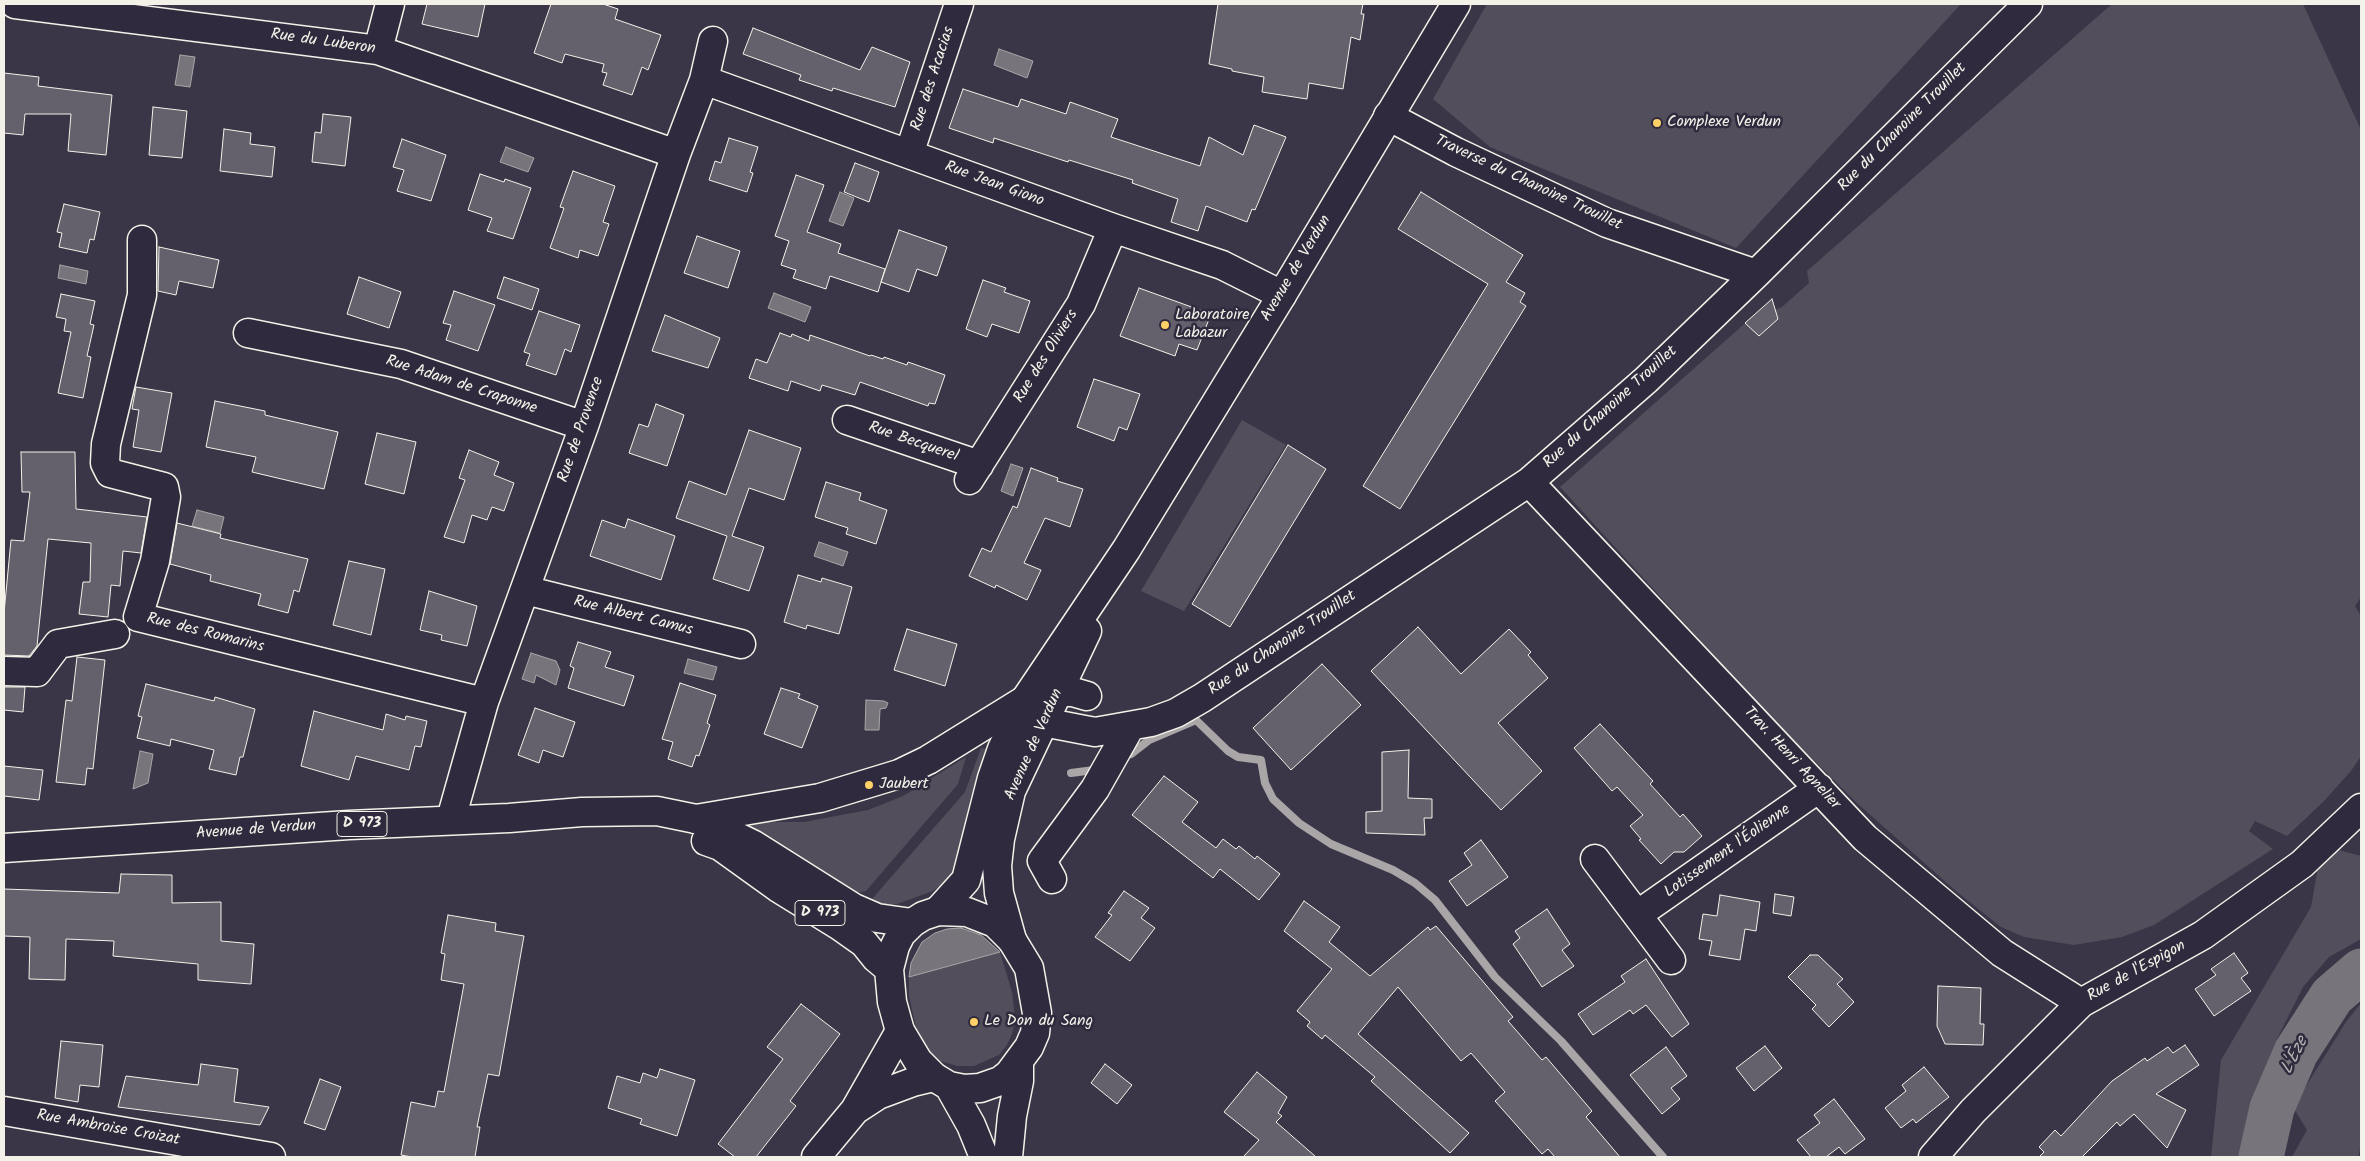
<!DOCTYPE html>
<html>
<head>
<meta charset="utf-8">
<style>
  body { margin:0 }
  #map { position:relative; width:2365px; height:1161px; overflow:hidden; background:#3b3647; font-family:Kalam,sans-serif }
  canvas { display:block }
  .frame { position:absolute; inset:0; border:5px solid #f4f1e8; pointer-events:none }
</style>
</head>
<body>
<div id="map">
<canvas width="2365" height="1161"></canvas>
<div class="frame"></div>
</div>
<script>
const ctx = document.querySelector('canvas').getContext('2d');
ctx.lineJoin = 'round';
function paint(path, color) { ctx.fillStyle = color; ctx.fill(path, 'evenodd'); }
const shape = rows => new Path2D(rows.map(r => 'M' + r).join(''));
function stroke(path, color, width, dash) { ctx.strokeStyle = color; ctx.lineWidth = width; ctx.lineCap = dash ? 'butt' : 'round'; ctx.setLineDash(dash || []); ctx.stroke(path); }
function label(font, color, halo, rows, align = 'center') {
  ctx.font = font + ' Kalam,sans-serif'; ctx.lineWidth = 5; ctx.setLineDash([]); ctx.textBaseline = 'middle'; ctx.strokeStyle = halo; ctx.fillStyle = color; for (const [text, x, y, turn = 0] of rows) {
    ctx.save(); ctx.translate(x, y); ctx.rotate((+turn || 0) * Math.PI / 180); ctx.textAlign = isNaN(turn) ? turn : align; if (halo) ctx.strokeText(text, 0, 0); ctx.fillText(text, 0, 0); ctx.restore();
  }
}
paint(shape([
  [1487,4,1961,4,1736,248,1490,147,1433,99],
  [2112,4,2303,4,2361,130,2361,597,2355,606,2361,616,2361,756,2351,771,2324,801,2287,836,2255,821,2249,831,2273,849,2154,925,2122,937,2074,945,2024,937,2001,927,1957,892,1858,804,1774,721,1560,487,1768,303,1775,310,1782,307,1809,283,1807,271],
  [1242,420,1286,445,1184,611,1141,591],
  [981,748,986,749,970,799,958,863,951,877,933,891,897,904,881,904,872,899,965,792],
  [966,757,958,784,866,891,855,893,745,825,749,822,804,822,868,810,903,796],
  [2335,849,2361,856,2361,939,2329,957,2303,987,2276,1041,2255,1098,2238,1157,2211,1157,2221,1060,2311,907,2318,867],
  [1000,952,1012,992,1015,1019,1012,1034,1007,1045,999,1055,974,1066,957,1066,940,1061,927,1049,917,1032,909,996,909,977],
  [2361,1003,2361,1146,2358,1157,2292,1157,2307,1130,2293,1107,2346,1022]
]), '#534e5c');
const water = shape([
  [999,49,1033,61,1027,78,994,65,999,49],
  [180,55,195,57,190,87,175,85,180,55],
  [506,147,534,158,528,172,500,162,506,147],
  [840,192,854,198,843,226,829,221,840,192],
  [60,265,88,271,86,284,58,278,60,265],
  [774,293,811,307,805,322,768,308,774,293],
  [1011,464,1023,468,1013,496,1001,491,1011,464],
  [197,510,224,517,220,533,192,526,197,510],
  [819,542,848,552,843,566,814,556,819,542],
  [531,653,556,661,560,670,556,685,536,675,534,683,522,679,531,653],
  [688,659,717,667,713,680,684,673,688,659],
  [866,700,884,701,888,703,886,708,880,709,879,730,865,730,866,700],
  [140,751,153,754,148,783,133,789,140,751],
  [961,928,981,935,1000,952,909,977,911,963,922,942,935,933,947,929,961,928]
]);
paint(water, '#78747b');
stroke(water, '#aaa6a7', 1);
stroke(shape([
  [1131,754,1149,740,1196,720,1228,751,1238,757,1261,760,1265,783,1273,799,1299,823,1331,844,1393,870,1415,883,1435,900,1495,977,1561,1041,1663,1157],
  [1071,773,1094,770]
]), '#aaa6a7', 8);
stroke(shape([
  [2261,1157,2272,1108,2296,1052,2332,996,2361,971]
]), '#78747b', 45);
const building = shape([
  [427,4,485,4,478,37,422,24,427,4],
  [551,4,603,4,618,9,615,19,661,35,648,70,642,67,632,95,603,85,607,73,602,72,604,64,565,54,562,63,534,53,551,4],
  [1218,4,1363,4,1361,14,1364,14,1360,40,1351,37,1343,89,1309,83,1307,99,1262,92,1264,77,1232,71,1232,69,1209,64,1218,4],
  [753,28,860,70,872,47,910,62,895,107,833,88,832,91,799,80,801,75,743,54,753,28],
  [4,73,39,77,38,86,112,95,106,155,68,151,71,114,25,114,23,135,4,133,4,73],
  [963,89,1018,107,1021,99,1066,114,1070,102,1118,119,1111,137,1200,166,1209,137,1243,155,1254,125,1286,137,1255,210,1252,209,1247,222,1206,206,1198,231,1171,222,1178,199,1132,183,1133,180,1069,160,1068,162,994,138,993,143,949,128,963,89],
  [153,107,187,111,182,158,149,155,153,107],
  [323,114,351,117,345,166,312,162,315,132,321,133,323,114],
  [224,129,251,133,250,144,275,147,272,177,220,171,224,129],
  [729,138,758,147,750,172,753,173,747,192,709,180,715,161,721,163,729,138],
  [402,139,446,155,431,201,397,191,404,170,393,167,402,139],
  [855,163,879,172,869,202,844,192,855,163],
  [573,171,615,186,603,222,609,224,598,256,580,250,578,258,550,248,564,208,560,207,573,171],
  [480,174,504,182,505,179,531,188,513,239,487,231,492,218,468,210,480,174],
  [796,175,824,185,807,232,841,244,838,253,885,269,878,292,830,276,826,289,793,278,796,270,781,265,789,241,775,236,796,175],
  [1421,192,1523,255,1506,282,1525,293,1520,302,1526,306,1400,509,1363,486,1488,284,1398,229,1421,192],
  [64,204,100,212,94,240,90,239,87,253,59,247,62,233,57,232,64,204],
  [899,230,947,247,937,276,917,269,909,292,881,282,899,230],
  [697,236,740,251,728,288,684,273,697,236],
  [159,247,219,260,213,288,179,281,176,295,158,291,159,247],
  [359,277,401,292,389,328,347,314,359,277],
  [504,277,539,289,532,310,497,298,504,277],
  [983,280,1006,288,1004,292,1030,301,1019,333,992,324,987,337,966,329,983,280],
  [1139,288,1211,314,1197,350,1179,344,1175,356,1120,336,1139,288],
  [454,291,495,305,478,351,446,340,451,325,443,323,454,291],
  [61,294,95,301,90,324,94,325,87,356,91,357,83,398,58,393,71,332,64,331,66,319,56,317,61,294],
  [1772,299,1778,319,1759,336,1745,323,1772,299],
  [539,311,580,325,571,352,565,349,556,375,526,365,530,354,524,352,539,311],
  [665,315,720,338,708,368,652,351,665,315],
  [780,333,791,337,792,334,809,341,810,335,870,356,871,355,883,359,884,357,907,365,908,362,945,375,935,404,929,403,928,406,860,382,855,395,822,385,820,391,791,381,788,391,749,378,756,359,767,363,780,333],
  [1094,379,1140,394,1127,430,1119,427,1114,441,1077,427,1094,379],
  [136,387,172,393,161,452,133,447,139,410,132,409,136,387],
  [215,401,265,411,265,415,338,432,324,489,252,472,256,457,206,447,215,401],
  [656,404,684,415,667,466,629,453,639,424,648,427,656,404],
  [749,430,801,448,784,500,749,488,732,536,764,547,749,591,713,579,727,536,676,518,689,481,726,495,749,430],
  [377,433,416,442,404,494,365,484,377,433],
  [1288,445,1326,469,1230,627,1192,604,1288,445],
  [469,450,499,462,494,475,514,483,504,511,492,507,487,520,472,515,464,543,444,537,465,480,459,478,469,450],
  [21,452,75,452,76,509,147,517,141,553,123,551,120,586,111,585,108,617,79,614,83,582,90,582,91,543,48,539,37,646,29,656,4,655,4,613,11,540,24,541,30,492,22,492,21,452],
  [1031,468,1058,478,1057,481,1083,489,1070,527,1045,518,1024,563,1041,570,1027,600,996,585,995,588,969,576,982,548,991,552,1013,506,1017,508,1031,468],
  [826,482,861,493,859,500,887,510,876,544,846,534,848,528,815,517,826,482],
  [628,519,675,536,661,580,590,556,602,520,625,528,628,519],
  [177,523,221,534,220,538,308,559,299,592,294,590,288,613,258,605,261,594,210,581,211,575,170,564,177,523],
  [349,561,385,569,371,635,333,625,349,561],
  [798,575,821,582,822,578,852,587,839,634,807,625,806,629,784,622,798,575],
  [429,591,477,606,467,646,441,640,442,635,420,630,429,591],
  [1418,627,1461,674,1509,629,1531,652,1528,655,1548,678,1498,723,1542,771,1501,810,1371,671,1418,627],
  [907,629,957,644,945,686,894,670,907,629],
  [578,642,611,652,605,667,634,676,624,706,568,688,574,668,570,666,578,642],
  [77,657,105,660,93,769,87,768,85,785,56,782,66,700,72,701,77,657],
  [1322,664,1361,705,1291,770,1253,728,1322,664],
  [680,683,716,695,707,723,710,725,699,756,696,755,692,767,668,759,673,742,662,739,680,683],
  [146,684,214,701,215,697,255,709,243,757,240,757,236,775,209,769,214,750,171,739,170,746,137,738,142,717,138,716,146,684],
  [4,687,25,687,23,712,4,710,4,687],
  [781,688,800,694,798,698,818,706,802,748,764,734,781,688],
  [535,708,575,722,563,757,543,750,539,763,518,755,535,708],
  [314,711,383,730,386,714,405,720,406,716,427,721,421,747,415,746,409,770,356,756,349,780,301,766,314,711],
  [1600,724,1653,781,1650,784,1680,817,1683,814,1702,836,1684,852,1674,852,1661,864,1639,840,1641,839,1630,826,1643,815,1617,787,1612,791,1574,748,1600,724],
  [1409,750,1408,798,1432,799,1432,818,1424,818,1425,835,1366,833,1366,812,1382,811,1382,752,1409,750],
  [4,766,43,770,39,800,4,796,4,766],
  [1164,776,1198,802,1182,822,1216,848,1223,839,1236,849,1239,846,1255,859,1257,856,1280,874,1259,900,1220,869,1213,878,1132,815,1164,776],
  [1481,840,1508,877,1467,906,1449,881,1472,865,1464,853,1481,840],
  [121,874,172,875,172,903,221,902,221,941,254,944,251,984,198,980,198,964,113,956,114,941,66,939,65,980,29,979,30,937,4,936,4,889,119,893,121,874],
  [1124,891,1149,908,1141,918,1155,928,1130,961,1095,937,1112,915,1108,913,1124,891],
  [1775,894,1794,897,1791,916,1773,913,1775,894],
  [1720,895,1760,902,1756,931,1745,929,1740,960,1709,955,1712,941,1699,939,1703,914,1717,916,1720,895],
  [1304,901,1340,927,1329,942,1370,976,1428,927,1430,930,1436,926,1513,1017,1508,1021,1542,1060,1546,1057,1592,1111,1586,1117,1620,1157,1555,1157,1548,1149,1542,1154,1495,1101,1505,1092,1471,1053,1461,1061,1398,987,1358,1034,1469,1133,1450,1153,1371,1081,1375,1077,1325,1035,1322,1039,1307,1026,1310,1022,1297,1011,1332,969,1284,931,1304,901],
  [1547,909,1570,944,1562,950,1574,966,1542,987,1513,944,1520,938,1515,931,1547,909],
  [448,915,496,923,495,931,524,936,499,1076,488,1074,477,1127,480,1127,475,1157,412,1157,401,1155,411,1102,435,1107,438,1091,444,1092,464,984,441,980,445,954,441,953,448,915],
  [2234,953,2248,973,2241,978,2251,991,2214,1016,2195,989,2216,975,2211,969,2234,953],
  [1810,955,1818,955,1843,979,1837,984,1854,1002,1829,1027,1812,1009,1816,1005,1788,977,1810,955],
  [1646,959,1689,1024,1672,1037,1646,1005,1633,1014,1630,1010,1593,1035,1578,1014,1625,982,1621,976,1646,959],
  [1938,986,1981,988,1980,1024,1984,1024,1983,1045,1945,1044,1937,1026,1938,986],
  [801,1004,840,1034,790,1101,796,1106,756,1157,735,1157,718,1144,783,1059,767,1047,801,1004],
  [61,1041,103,1045,99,1087,80,1085,78,1102,55,1098,61,1041],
  [2185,1045,2199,1065,2156,1094,2186,1110,2167,1148,2134,1114,2120,1126,2117,1122,2082,1157,2039,1157,2044,1152,2039,1147,2055,1130,2061,1136,2112,1081,2145,1058,2147,1061,2168,1047,2173,1053,2185,1045],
  [1765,1046,1782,1068,1754,1091,1736,1068,1765,1046],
  [1666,1047,1687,1076,1671,1088,1680,1099,1662,1114,1630,1075,1666,1047],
  [201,1064,238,1069,234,1102,269,1107,260,1125,118,1107,126,1076,198,1085,201,1064],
  [1105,1064,1132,1085,1117,1104,1091,1083,1105,1064],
  [1924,1067,1949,1097,1916,1123,1913,1119,1901,1128,1885,1108,1906,1091,1902,1085,1924,1067],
  [660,1069,695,1080,677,1136,640,1124,642,1119,608,1108,617,1076,640,1083,643,1073,657,1078,660,1069],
  [1257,1072,1287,1097,1278,1113,1282,1116,1276,1122,1316,1157,1243,1157,1259,1140,1224,1112,1257,1072],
  [320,1079,341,1087,325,1130,304,1123,320,1079],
  [1834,1099,1865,1139,1845,1154,1839,1147,1826,1157,1811,1157,1797,1140,1820,1123,1814,1115,1834,1099]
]);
paint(building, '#65616c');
stroke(building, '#f4f1e8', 1);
const street = shape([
  [15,4,378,50,676,154],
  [378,50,390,4],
  [704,80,1113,228,1222,265,1282,295],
  [1388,116,1456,152,1607,223,1756,274],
  [909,154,959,4],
  [142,240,142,295,106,444,105,463,110,473,164,487,166,497,155,561,138,617,484,702],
  [248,333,401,364,584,426],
  [847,420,979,465],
  [969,480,1081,304,1113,228],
  [1529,482,1865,838,2002,953,2081,1003],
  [525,590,741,644],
  [4,671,37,672,58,644,115,634],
  [1040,705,1059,692,1073,692,1087,696],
  [1043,722,1095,732,1151,722,1176,713,1202,698,1529,482,1646,380,1756,274,2028,4],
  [451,819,484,702,584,426,676,154,704,80,713,41],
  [696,819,820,798,899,774,928,760,1025,700],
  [1595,859,1671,960],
  [1052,879,1042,861,1095,789,1130,727],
  [1637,915,1819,788],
  [855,1110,878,1095,913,1082,934,1077],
  [4,1111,271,1157],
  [816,1157,855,1110,900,1031],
  [1933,1157,1973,1111,2081,1003,2203,935,2302,864,2361,808]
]);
const secondary = shape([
  [938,911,966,880,992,778,1002,749,1025,700,1126,550,1282,295,1456,4],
  [1012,940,999,893,997,866,1000,839,1011,791,1087,631]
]);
const primary = shape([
  [706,841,720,846,777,887,840,926,864,943,876,958,889,969],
  [4,848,349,825,509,818,582,812,657,811,696,819,713,825,754,845,854,908,877,918,912,923],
  [938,911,967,912,995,923,1012,940,1029,968,1037,1013,1035,1033,1029,1047,1009,1074,1000,1081,980,1088,964,1089,949,1086,934,1077,918,1061,900,1031,892,1002,889,969,895,946,901,934,912,923,923,916,938,911],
  [949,1086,971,1125,984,1157],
  [1008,1157,1012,1116,1019,1081,1019,1062]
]);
stroke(street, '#f4f1e8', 31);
stroke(secondary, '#f4f1e8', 31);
stroke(primary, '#f4f1e8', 31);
stroke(street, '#2f2a3d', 28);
stroke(secondary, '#2f2a3d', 28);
stroke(primary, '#2f2a3d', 28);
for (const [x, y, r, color] of [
  [1657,123,5,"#ffd166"],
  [1165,325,5,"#ffd166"],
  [869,785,5,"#ffd166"],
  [974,1022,5,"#ffd166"]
]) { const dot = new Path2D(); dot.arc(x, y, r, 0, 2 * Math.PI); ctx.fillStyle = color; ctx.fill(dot); stroke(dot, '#2f2a3d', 2); }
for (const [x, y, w] of [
  [362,824,50],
  [820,913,50]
]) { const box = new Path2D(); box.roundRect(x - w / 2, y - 12.5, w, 25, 4); ctx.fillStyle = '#2f2a3d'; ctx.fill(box); stroke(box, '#f4f1e8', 1); }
label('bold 15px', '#f4f1e8', null, [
  ["D 973",362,824],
  ["D 973",820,913]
]);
label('16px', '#f4f1e8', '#2f2a3d', [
  ["Rue du Luberon",323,43,8],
  ["Rue des Acacias",934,79,-72],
  ["Rue du Chanoine Trouillet",1903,128,-45],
  ["Traverse du Chanoine Trouillet",1528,184,25],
  ["Rue Jean Giono",994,185,20],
  ["Avenue de Verdun",1297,269,-59],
  ["Rue des Oliviers",1047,357,-58],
  ["Rue Adam de Craponne",461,386,18],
  ["Rue du Chanoine Trouillet",1611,408,-42],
  ["Rue de Provence",582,430,-71],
  ["Rue Becquerel",913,443,19],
  ["Rue Albert Camus",633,617,14],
  ["Rue des Romarins",205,634,14],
  ["Rue du Chanoine Trouillet",1283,644,-34],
  ["Avenue de Verdun",1035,745,-66],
  ["Trav. Henri Agnelier",1791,759,47],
  ["Avenue de Verdun",256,831,-4],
  ["Lotissement l'Éolienne",1728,852,-35],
  ["Rue de l'Espigon",2137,972,-29],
  ["Rue Ambroise Croizat",108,1129,10]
]);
label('16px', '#f4f1e8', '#2f2a3d', [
  ["Complexe Verdun",1667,123],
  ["Laboratoire",1175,316],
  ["Labazur",1175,334],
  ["Jaubert",879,785],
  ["Le Don du Sang",984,1022]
], 'left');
label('italic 18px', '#b6b2b2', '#2f2a3d', [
  ["L'Èze",2296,1056,-63]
]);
</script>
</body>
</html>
